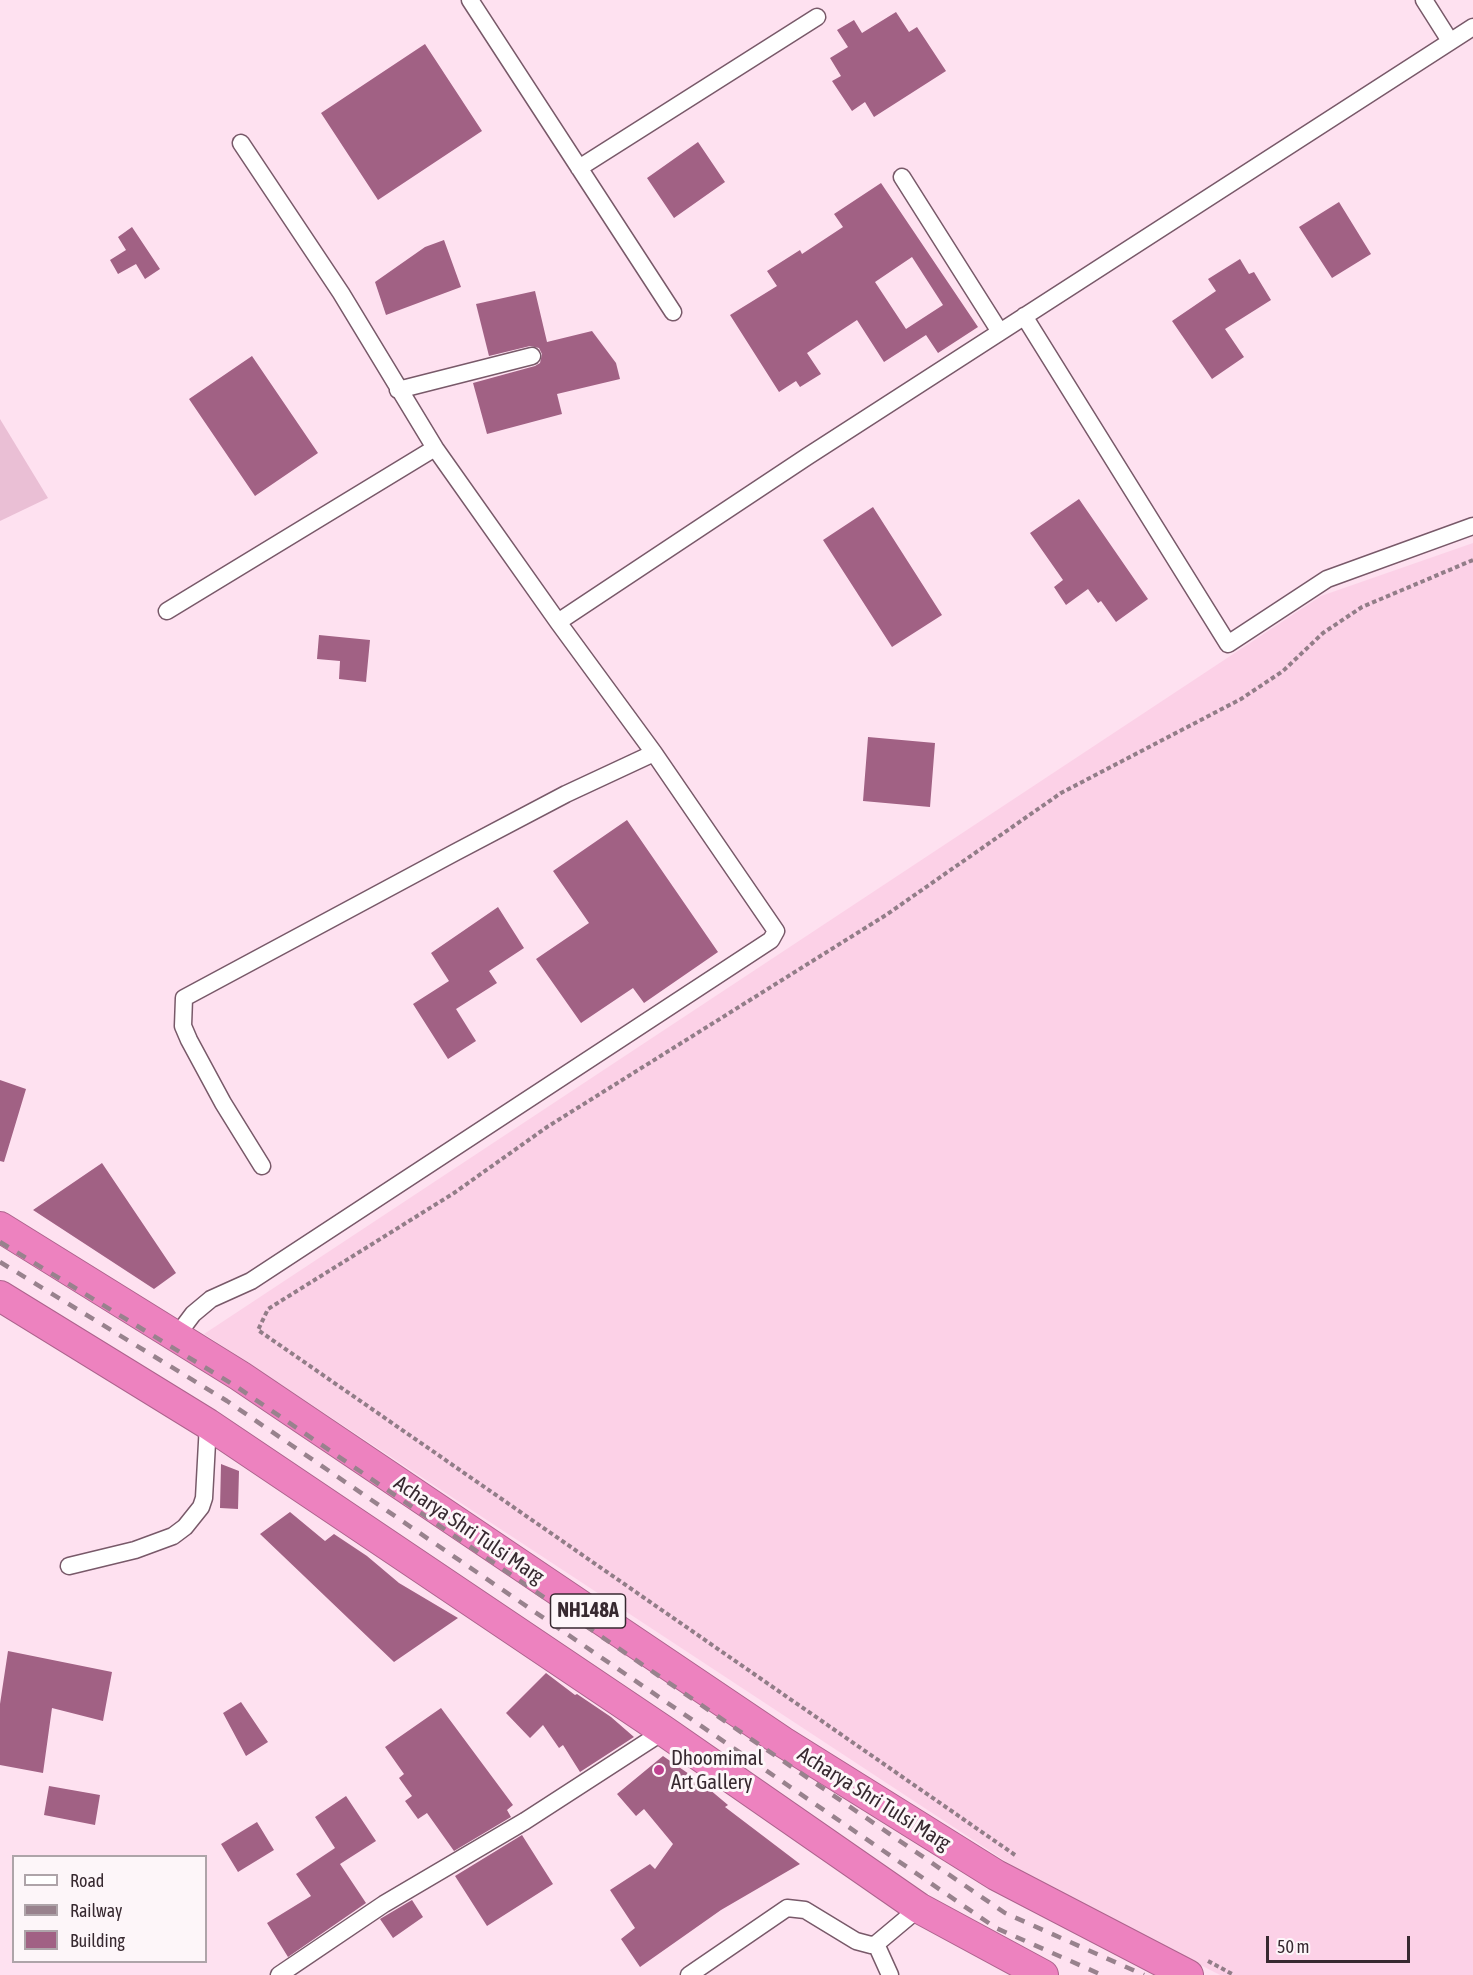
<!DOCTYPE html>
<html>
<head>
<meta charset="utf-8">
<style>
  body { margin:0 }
  #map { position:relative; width:1473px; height:1975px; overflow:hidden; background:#fee1f0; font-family:"Asap Condensed",sans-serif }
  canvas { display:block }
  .legend { position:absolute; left:12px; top:1855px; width:195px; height:108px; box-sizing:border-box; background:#fdf6f9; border:2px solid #aea4a9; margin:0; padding:8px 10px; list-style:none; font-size:18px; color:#372930 }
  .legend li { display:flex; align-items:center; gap:12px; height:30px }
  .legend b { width:30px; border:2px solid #aea4a9 }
  .scale { position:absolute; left:1266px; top:1936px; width:144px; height:27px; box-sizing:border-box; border:3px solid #372930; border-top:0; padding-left:8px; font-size:18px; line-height:21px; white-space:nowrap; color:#372930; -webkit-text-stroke:4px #fdf6f9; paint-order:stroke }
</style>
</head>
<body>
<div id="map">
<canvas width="1473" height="1975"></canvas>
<ul class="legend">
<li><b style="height:8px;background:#fff"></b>Road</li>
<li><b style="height:8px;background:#98828d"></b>Railway</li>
<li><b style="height:16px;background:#a16184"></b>Building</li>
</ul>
<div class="scale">50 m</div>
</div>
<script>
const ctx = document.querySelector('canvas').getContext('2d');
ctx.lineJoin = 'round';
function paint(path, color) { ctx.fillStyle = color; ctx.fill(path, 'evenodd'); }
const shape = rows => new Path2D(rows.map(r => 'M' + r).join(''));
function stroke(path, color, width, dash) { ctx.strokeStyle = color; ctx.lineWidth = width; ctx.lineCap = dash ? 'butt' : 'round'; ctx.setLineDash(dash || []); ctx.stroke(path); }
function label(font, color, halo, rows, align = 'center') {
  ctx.font = font + ' "Asap Condensed",sans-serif'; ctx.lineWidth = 6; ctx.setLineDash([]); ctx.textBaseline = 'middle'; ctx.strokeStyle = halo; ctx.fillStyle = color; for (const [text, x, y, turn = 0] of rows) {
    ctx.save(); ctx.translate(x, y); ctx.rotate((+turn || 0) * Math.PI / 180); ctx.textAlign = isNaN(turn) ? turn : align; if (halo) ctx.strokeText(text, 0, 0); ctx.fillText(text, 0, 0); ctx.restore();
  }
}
paint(shape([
  [1473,543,1473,1975,1220,1975,1034,1880,204,1334,1321,596]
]), '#fcd1e7');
paint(shape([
  [0,419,48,498,0,521]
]), '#eabfd5');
paint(shape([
  [896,12,909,32,917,27,946,71,874,117,865,102,852,111,832,81,841,76,830,58,848,47,837,30,854,20,862,33],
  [425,44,482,131,378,200,321,113],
  [698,142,725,182,674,218,647,178],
  [881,183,978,327,938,353,926,335,884,362,857,320,807,353,821,374,800,387,796,381,779,392,730,315,777,286,767,271,800,250,802,254,843,227,834,214],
  [912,257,943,305,906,329,875,282],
  [1339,202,1371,254,1332,278,1299,227],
  [132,227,160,269,145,279,136,264,118,274,110,260,126,250,118,237],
  [444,240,461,287,386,315,375,282,425,247],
  [1240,259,1249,274,1254,272,1271,300,1225,329,1244,357,1212,379,1172,321,1216,291,1208,279],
  [535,291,547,342,592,331,616,363,620,379,557,394,562,414,487,434,473,383,535,366,540,363,542,354,539,348,530,346,489,356,476,304],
  [252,356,318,453,255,496,189,399],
  [1079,499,1148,599,1116,622,1101,601,1098,603,1088,589,1066,605,1054,587,1063,580,1030,533],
  [873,507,942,615,892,647,823,540],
  [319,635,370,640,366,682,339,679,340,661,317,659],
  [868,737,935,743,930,807,863,801],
  [627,820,718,952,644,1003,633,988,581,1023,536,959,589,923,553,871],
  [498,907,524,948,489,971,497,983,456,1009,476,1041,448,1059,413,1004,449,981,431,953],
  [0,1080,26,1089,4,1162,0,1161],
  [102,1163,176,1273,154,1289,33,1210],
  [221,1464,239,1471,238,1509,220,1508],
  [290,1512,325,1541,334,1534,367,1556,399,1583,458,1618,394,1662,260,1534],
  [8,1651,112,1672,103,1721,52,1708,43,1773,0,1765,0,1704],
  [546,1673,575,1695,577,1694,611,1717,634,1737,580,1772,563,1745,559,1748,543,1725,530,1738,506,1713],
  [241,1702,268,1742,246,1756,223,1713],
  [441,1708,513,1805,507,1810,511,1817,454,1851,427,1813,418,1819,405,1801,412,1796,399,1778,404,1774,385,1747],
  [663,1756,689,1774,690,1773,728,1805,725,1807,800,1864,721,1910,640,1967,621,1939,635,1928,610,1890,650,1864,655,1869,673,1844,644,1809,636,1816,617,1794],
  [49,1786,100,1795,95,1825,44,1815],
  [346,1796,376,1841,340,1864,366,1903,288,1957,267,1923,311,1896,296,1874,335,1848,315,1817],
  [257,1822,274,1850,238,1872,221,1844],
  [522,1835,553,1884,487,1926,455,1876],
  [412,1900,423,1917,393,1938,380,1919]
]), '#a16184');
const street = shape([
  [470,0,673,312],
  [1424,0,1450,41],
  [579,168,817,17],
  [902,177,1000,332],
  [1024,316,1228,644,1327,579,1473,526],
  [398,390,532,356],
  [167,611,435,448],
  [558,622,808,456,1473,27],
  [262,1166,223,1103,189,1040,183,1026,184,998,454,853,566,794,654,753],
  [175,1338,193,1314,211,1299,251,1281,771,940,776,931,654,753,558,622,435,448,341,293,241,143],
  [69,1566,135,1550,173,1536,185,1527,201,1507,204,1498,208,1424],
  [876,1944,890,1975],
  [279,1975,384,1904,525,1821,664,1731],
  [689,1975,787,1908,805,1910,856,1941,871,1945,876,1944,919,1908]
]);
const highway = shape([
  [0,1227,240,1376,783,1742,996,1875,1188,1975],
  [0,1296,208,1424,664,1731,919,1908,1043,1975]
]);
stroke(street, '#785969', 19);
stroke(highway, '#ad638d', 32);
stroke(shape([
  [1015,1855,258,1330,268,1309,454,1193,547,1127,886,915,1061,793,1241,699,1283,671,1323,633,1362,607,1473,560],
  [1208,1961,1234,1975]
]), '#927d88', 4, [4.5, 3]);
stroke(street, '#fff', 16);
stroke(highway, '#ed82bf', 30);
stroke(shape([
  [0,1242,237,1387,1005,1913,1144,1975],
  [0,1262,227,1401,996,1928,1102,1975]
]), '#98828d', 4.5, [10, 10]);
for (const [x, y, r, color] of [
  [659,1770,6,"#c04290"]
]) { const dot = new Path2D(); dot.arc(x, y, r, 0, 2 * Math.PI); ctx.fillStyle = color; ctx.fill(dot); stroke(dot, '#fdf6f9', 2); }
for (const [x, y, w] of [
  [588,1611,75]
]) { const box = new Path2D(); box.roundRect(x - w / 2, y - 17, w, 34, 4.5); ctx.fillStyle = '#fdf6f9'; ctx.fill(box); stroke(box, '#372930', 1.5); }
label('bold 20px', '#372930', null, [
  ["NH148A",588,1611]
]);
label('21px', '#372930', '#fdf6f9', [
  ["Acharya Shri Tulsi Marg",469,1530,34],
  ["Acharya Shri Tulsi Marg",874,1799,32]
]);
label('21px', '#372930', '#fdf6f9', [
  ["Dhoomimal",671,1758],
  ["Art Gallery",671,1782]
], 'left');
</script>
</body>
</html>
